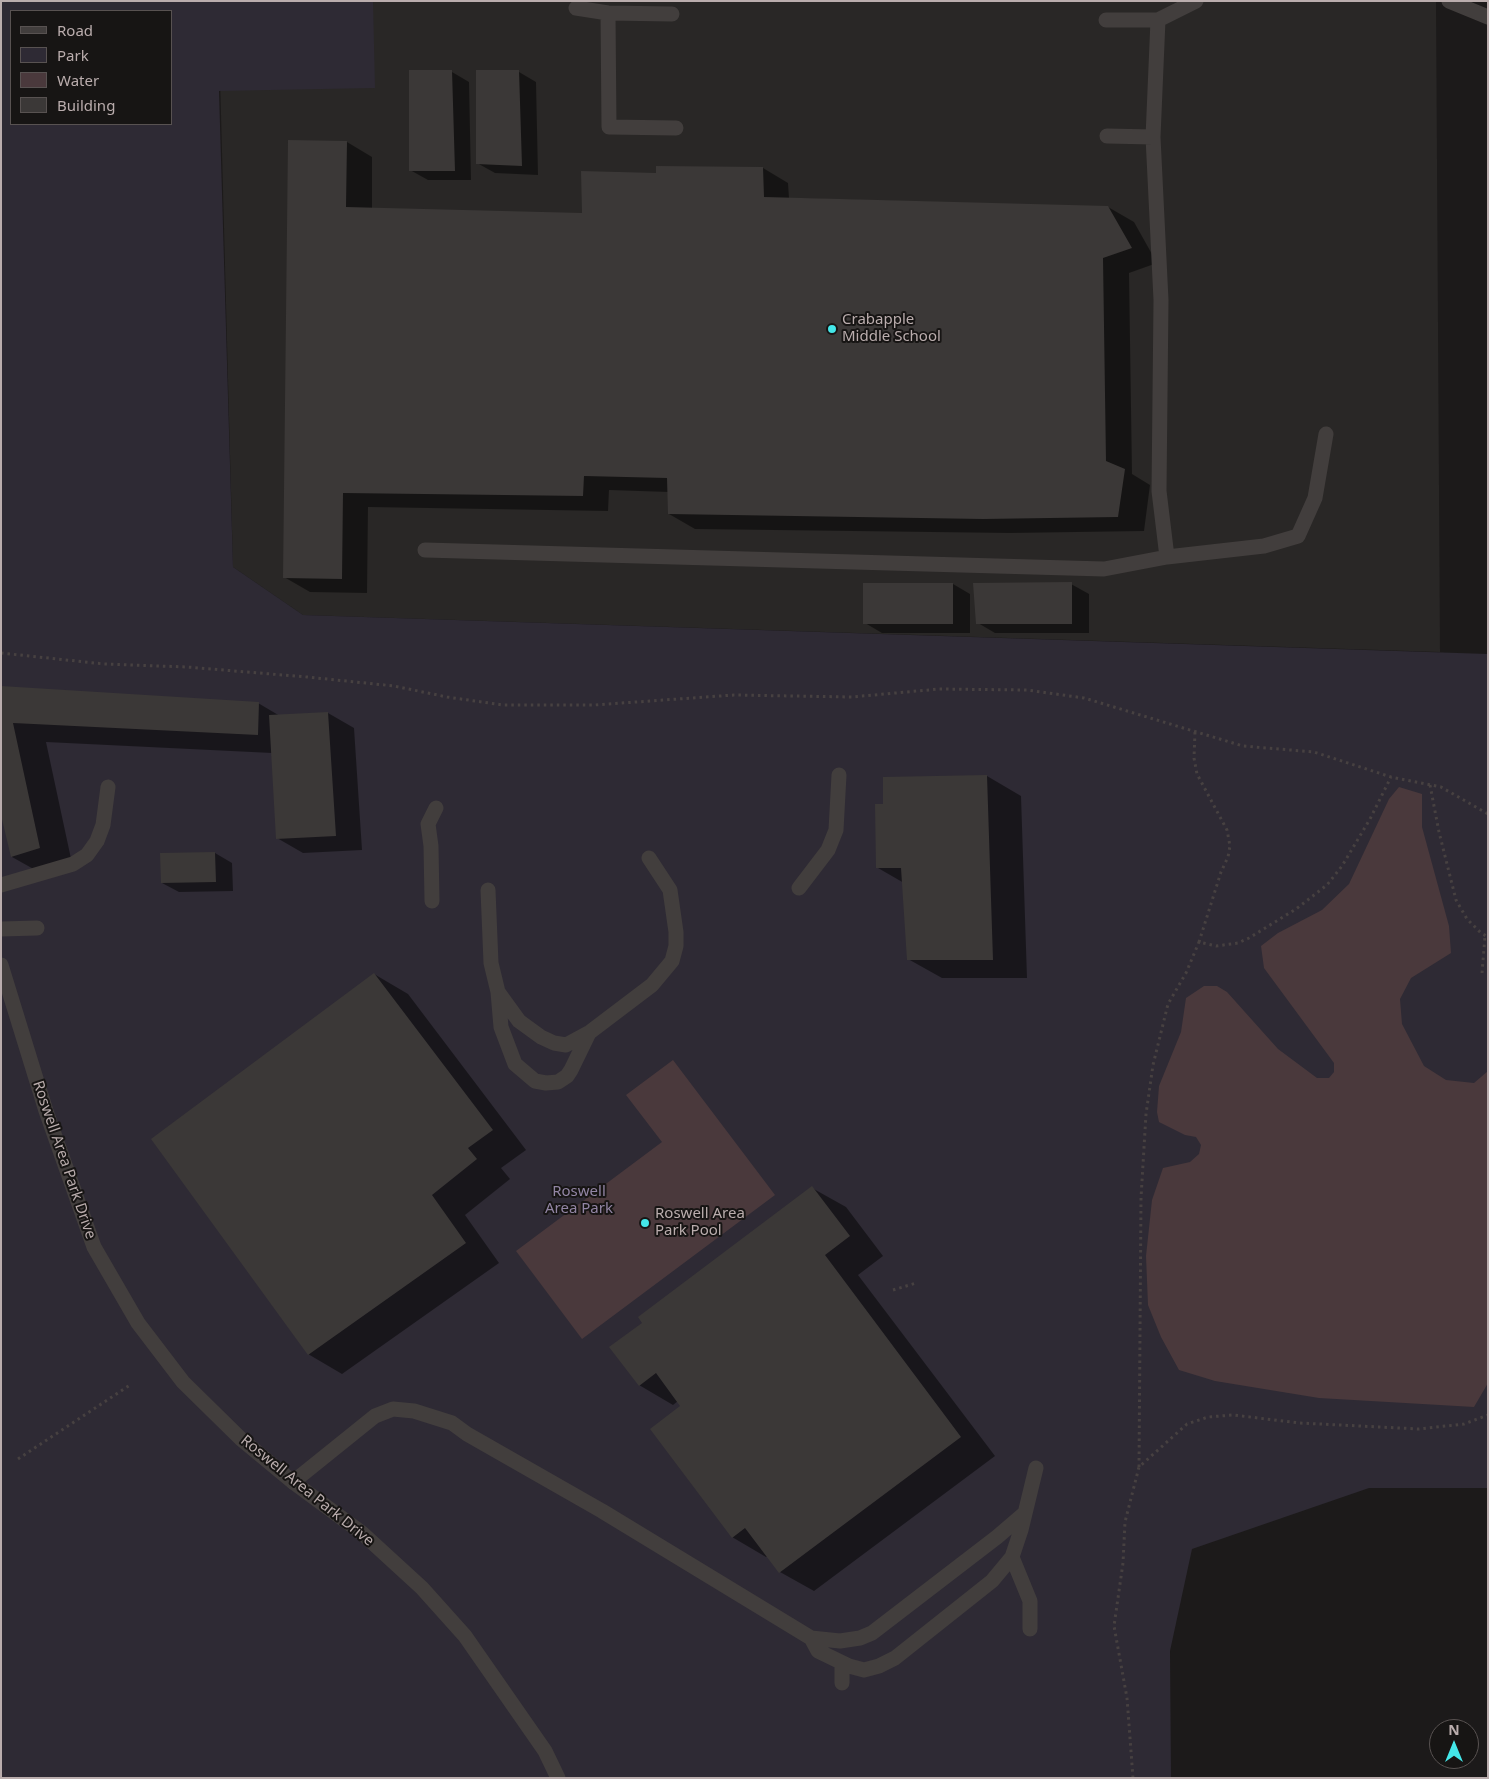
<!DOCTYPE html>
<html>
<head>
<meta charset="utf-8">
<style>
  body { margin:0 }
  #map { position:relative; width:1489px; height:1779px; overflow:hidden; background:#1c1a1a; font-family:"Noto Sans",sans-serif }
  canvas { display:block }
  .frame { position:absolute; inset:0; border:2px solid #baadad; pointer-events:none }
  .legend { position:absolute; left:10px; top:10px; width:162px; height:115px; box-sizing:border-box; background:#171514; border:1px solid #585251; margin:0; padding:6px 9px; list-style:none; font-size:15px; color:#baadad }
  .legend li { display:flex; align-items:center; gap:10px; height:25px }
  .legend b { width:25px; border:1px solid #585251 }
  .north { position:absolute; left:1429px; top:1719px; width:50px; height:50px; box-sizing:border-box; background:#171514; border:1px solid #585251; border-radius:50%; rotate:0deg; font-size:14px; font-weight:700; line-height:20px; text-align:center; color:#baadad }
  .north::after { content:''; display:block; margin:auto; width:18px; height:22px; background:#44e7e9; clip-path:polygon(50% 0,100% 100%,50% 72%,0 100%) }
</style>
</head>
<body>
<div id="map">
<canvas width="1489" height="1779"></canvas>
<div class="frame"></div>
<ul class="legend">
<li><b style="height:6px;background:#423e3d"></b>Road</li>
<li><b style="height:14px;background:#2e2a34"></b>Park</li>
<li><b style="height:14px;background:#4a393c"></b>Water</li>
<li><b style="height:14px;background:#3b3837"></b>Building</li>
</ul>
<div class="north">N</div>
</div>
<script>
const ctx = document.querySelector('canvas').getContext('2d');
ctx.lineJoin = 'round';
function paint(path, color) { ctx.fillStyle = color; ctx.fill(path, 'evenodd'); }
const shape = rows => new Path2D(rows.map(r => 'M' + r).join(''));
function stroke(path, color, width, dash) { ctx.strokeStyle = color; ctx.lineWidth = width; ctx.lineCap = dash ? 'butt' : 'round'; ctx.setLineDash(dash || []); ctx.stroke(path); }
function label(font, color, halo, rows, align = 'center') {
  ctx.font = font + ' "Noto Sans",sans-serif'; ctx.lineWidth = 4; ctx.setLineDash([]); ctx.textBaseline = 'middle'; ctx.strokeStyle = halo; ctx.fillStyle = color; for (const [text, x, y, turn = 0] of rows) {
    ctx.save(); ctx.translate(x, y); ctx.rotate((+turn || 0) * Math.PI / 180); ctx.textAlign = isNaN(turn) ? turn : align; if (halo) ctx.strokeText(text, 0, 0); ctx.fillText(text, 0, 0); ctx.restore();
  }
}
paint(shape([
  [218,1,1436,1,1440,652,303,615,233,567]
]), '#292726');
paint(shape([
  [1,1,373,1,375,88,219,91,233,567,303,615,1488,654,1488,1488,1369,1488,1192,1549,1170,1651,1171,1778,1,1778],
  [11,11,171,11,171,124,11,124]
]), '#2e2a34');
paint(shape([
  [1399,787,1422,794,1422,827,1449,926,1451,953,1411,978,1400,999,1402,1024,1424,1066,1446,1080,1474,1083,1488,1071,1488,1383,1474,1407,1319,1398,1215,1381,1179,1370,1161,1337,1148,1305,1146,1256,1152,1200,1163,1168,1190,1162,1199,1154,1201,1145,1196,1137,1185,1135,1159,1122,1157,1112,1159,1086,1181,1032,1186,998,1204,986,1217,986,1227,992,1278,1049,1317,1078,1329,1078,1334,1072,1334,1063,1264,968,1261,946,1278,933,1322,910,1349,884,1389,799],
  [673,1060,775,1195,582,1339,516,1251,662,1142,626,1095]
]), '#4a393c');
paint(shape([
  [452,72,469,82,471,180,428,180,410,170],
  [519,72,536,82,538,175,495,173,477,163],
  [347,142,372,157,372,209,583,215,657,174,763,168,788,183,789,198,1108,207,1134,222,1157,263,1129,273,1132,474,1150,485,1144,531,1010,533,695,529,669,514,669,492,609,490,608,511,368,507,367,593,310,592,284,577],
  [953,584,970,594,970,633,882,633,865,623],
  [1071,584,1089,594,1089,633,995,633,978,623],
  [1,687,258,703,280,716,328,713,354,728,362,850,303,853,277,838,272,753,46,742,73,868,46,876,12,857],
  [987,776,1021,796,1027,978,942,978,908,959,904,883,878,868,885,805,885,778],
  [215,853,232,863,233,891,179,892,162,883,161,854],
  [374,974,408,994,526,1150,501,1168,510,1179,465,1215,499,1263,342,1374,308,1354],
  [812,1188,846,1207,883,1256,858,1275,995,1456,814,1591,780,1572,768,1556,766,1557,732,1537,682,1407,678,1401,673,1405,639,1385,644,1323]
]), '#0007');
paint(shape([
  [409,70,452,70,455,171,409,171],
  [476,70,519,70,522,166,476,164],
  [288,140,347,141,346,207,582,213,581,171,656,173,656,166,763,167,764,197,1108,206,1132,248,1103,258,1106,461,1125,469,1118,517,983,519,668,514,667,478,584,476,583,496,343,493,342,579,283,578],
  [1072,582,1072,624,976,624,973,583],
  [863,583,953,583,953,624,863,624],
  [1,686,259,702,258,735,13,723,40,848,11,857,1,815],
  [328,712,336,836,276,839,269,715],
  [987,775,993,960,907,960,901,868,876,868,875,804,883,804,883,777],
  [215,852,216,882,161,883,160,853],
  [374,973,493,1130,468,1148,477,1159,432,1195,466,1243,308,1355,151,1139],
  [812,1186,850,1236,825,1255,961,1437,779,1573,745,1528,732,1538,650,1429,680,1406,656,1373,639,1386,609,1347,642,1323,638,1317]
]), '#3b3837');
stroke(shape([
  [1,653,104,664,187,667,307,677,394,686,447,697,503,705,594,705,734,695,852,697,939,689,1027,690,1084,698,1243,746,1314,752,1391,777,1441,787,1488,814],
  [1195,732,1194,758,1197,774,1227,830,1230,846,1228,857,1221,872,1199,942,1216,946,1238,943,1249,938,1296,909,1327,885,1342,866,1370,819,1391,777],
  [1430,785,1439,832,1456,900,1467,919,1481,933,1488,937],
  [1482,973,1485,936],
  [893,1290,916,1283],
  [18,1459,130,1385],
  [1139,1467,1141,1198,1146,1114,1153,1065,1168,1004,1186,973,1199,942],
  [1133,1778,1127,1698,1114,1626,1123,1563,1125,1522,1139,1467,1187,1424,1208,1417,1233,1415,1300,1423,1419,1429,1464,1424,1488,1415]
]), '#474141', 3, [2.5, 4]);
stroke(shape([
  [1449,1,1488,17],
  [576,8,608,13,672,14],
  [608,13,609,127,676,128],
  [1106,20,1158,20,1196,1],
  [1158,20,1153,137,1161,300,1159,491,1167,557,1264,546,1298,536,1315,498,1326,434],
  [1107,136,1153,137],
  [425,550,1104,569,1167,557],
  [1,885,73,864,87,855,97,841,103,825,108,787],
  [799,888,828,850,836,830,839,775],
  [488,890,491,963,498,992,519,1021,541,1037,554,1043,566,1045,590,1032,652,985,672,961,676,946,676,932,670,890,649,858],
  [432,901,431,846,428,824,436,808],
  [1,929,37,928],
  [498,992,501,1027,515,1064,535,1081,546,1083,558,1082,567,1076,571,1070,589,1033],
  [293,1482,375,1416,393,1409,414,1411,452,1423,467,1434,602,1511,811,1638,840,1641,860,1638,872,1633,997,1537,1025,1513],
  [1012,1557,1030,1601,1030,1629],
  [811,1638,818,1651,849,1666,864,1670,879,1666,895,1658,992,1581,1012,1557,1021,1530,1036,1468],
  [842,1663,842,1683]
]), '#423e3d', 15);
stroke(shape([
  [1,965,46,1111,94,1247,138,1323,183,1382,241,1439,293,1482,362,1533,422,1588,465,1636,545,1751,558,1778]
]), '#423e3d', 15);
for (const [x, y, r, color] of [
  [832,329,5,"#44e7e9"],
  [645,1223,5,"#44e7e9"]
]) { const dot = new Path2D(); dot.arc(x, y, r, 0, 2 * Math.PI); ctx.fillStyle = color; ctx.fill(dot); stroke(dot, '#171514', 2); }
label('15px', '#baadad', '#171514', [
  ["Crabapple",842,320],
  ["Middle School",842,337],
  ["Roswell Area",655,1214],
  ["Park Pool",655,1231]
], 'left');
label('15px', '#baadad', '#171514', [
  ["Roswell Area Park Drive",64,1160,71],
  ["Roswell Area Park Drive",307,1491,39]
]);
label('15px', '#9285a4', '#171514', [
  ["Roswell",579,1192],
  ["Area Park",579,1209]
]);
</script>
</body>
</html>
